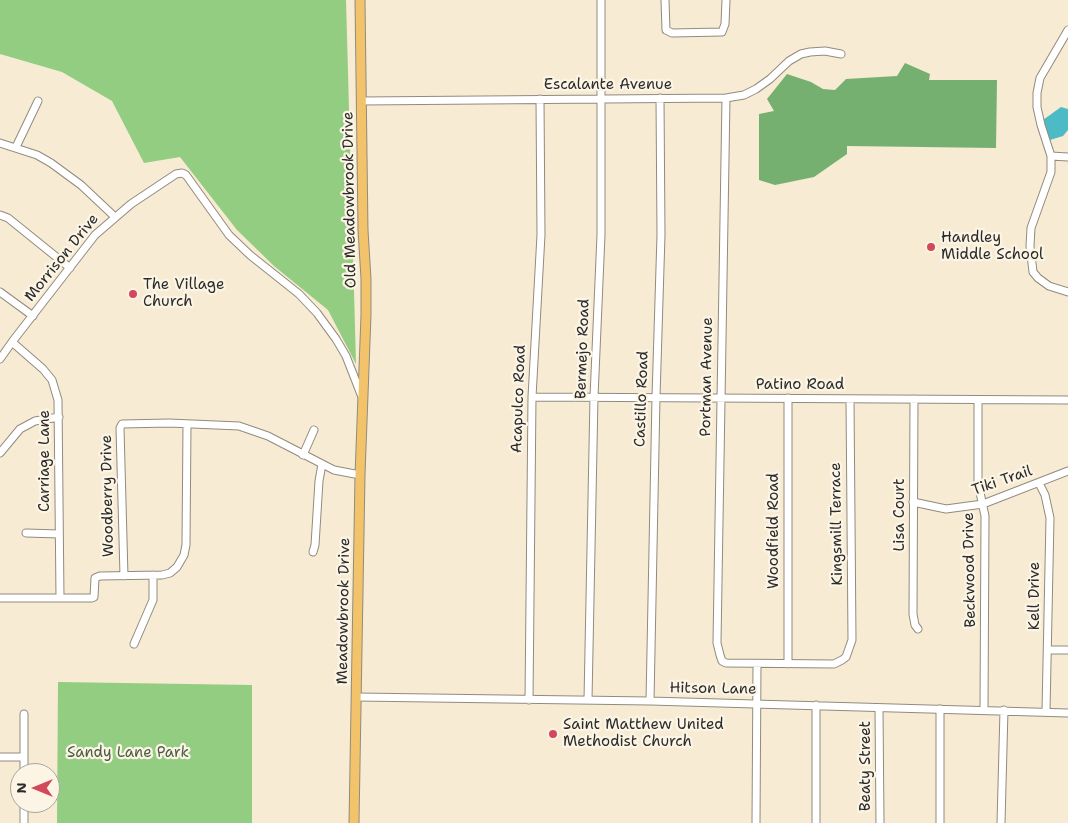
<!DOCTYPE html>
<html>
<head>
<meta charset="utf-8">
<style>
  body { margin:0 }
  #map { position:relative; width:1068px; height:823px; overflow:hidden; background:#f7ebd3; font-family:"Shantell Sans",sans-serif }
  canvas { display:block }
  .north { position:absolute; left:10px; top:763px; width:50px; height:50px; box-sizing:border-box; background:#fcf5e5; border:1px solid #a8a49b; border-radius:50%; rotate:270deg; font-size:14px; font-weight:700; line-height:20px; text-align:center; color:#2b2b2b }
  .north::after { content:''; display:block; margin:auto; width:18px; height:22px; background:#d1495b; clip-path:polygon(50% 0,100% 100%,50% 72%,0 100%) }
</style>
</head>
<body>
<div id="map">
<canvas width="1068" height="823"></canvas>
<div class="north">N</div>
</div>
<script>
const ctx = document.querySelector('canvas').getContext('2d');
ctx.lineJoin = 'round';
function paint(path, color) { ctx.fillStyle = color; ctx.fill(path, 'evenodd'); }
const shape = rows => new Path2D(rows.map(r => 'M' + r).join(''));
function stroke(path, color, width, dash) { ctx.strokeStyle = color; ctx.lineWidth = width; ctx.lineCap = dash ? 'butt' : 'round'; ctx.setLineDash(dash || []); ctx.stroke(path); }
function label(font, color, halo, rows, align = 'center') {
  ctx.font = font + ' "Shantell Sans",sans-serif'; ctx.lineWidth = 4.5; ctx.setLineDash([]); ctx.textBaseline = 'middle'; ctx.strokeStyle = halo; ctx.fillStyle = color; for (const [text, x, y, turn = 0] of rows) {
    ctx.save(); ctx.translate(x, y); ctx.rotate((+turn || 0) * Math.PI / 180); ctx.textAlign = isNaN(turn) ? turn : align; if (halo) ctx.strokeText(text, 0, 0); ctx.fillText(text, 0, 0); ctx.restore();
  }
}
paint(shape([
  [0,0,346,0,356,364,328,310,274,266,237,230,180,157,144,163,112,101,62,72,0,54],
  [58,682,252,685,252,823,57,823]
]), '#92cd82');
paint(shape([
  [905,63,930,74,929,80,997,80,996,148,847,146,847,154,814,177,775,185,759,180,759,114,774,111,767,99,787,74,811,82,823,89,835,90,846,79,897,76]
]), '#75b070');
paint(shape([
  [1061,107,1068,109,1068,130,1063,136,1050,140,1043,120]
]), '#4dbbc5');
const minor = shape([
  [665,0,666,30,672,33,722,32,725,24,726,0],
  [1068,30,1040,78,1037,93,1037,107,1041,125,1051,156,1051,172,1031,228,1030,246,1033,272,1038,278,1049,286,1068,292],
  [726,98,717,643,720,655,722,661,726,663,834,664,842,660,846,657,852,640,850,399],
  [361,101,726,98,744,95,756,89,770,79,789,61,801,54,810,52,825,51,841,54],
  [0,143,37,155,51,163,81,185,115,217],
  [16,147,38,101],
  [1051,156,1068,157],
  [0,215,8,218,70,268],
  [0,292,33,316],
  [12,342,43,369,52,380,58,400,60,598],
  [0,359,12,342,95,235,131,204,176,174,182,173,186,175,229,235,250,255,299,294,317,313,336,339,346,356,362,397],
  [532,397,1068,400],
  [788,398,788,664],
  [914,399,913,614,915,625,918,629],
  [978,400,978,483,985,516,984,710],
  [0,453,20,429,35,421,59,417],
  [303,455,314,430],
  [1039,483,1045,495,1050,518,1046,711],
  [913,502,946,509,983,504,1068,471],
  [26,533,59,534],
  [313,552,315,545,319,481,322,464],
  [124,576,120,428,122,424,169,423,239,426,268,436,334,470,360,475],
  [0,598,92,598,94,597,95,578,100,576,162,575,170,573,177,567,184,555,186,545,187,424],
  [134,644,153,600,153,575],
  [1048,650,1068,650],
  [357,697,650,701,1068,713],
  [529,700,532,397,541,235,540,99],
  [588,700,594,397,601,235,601,0],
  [650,701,656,397,661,235,660,98],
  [816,705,816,823],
  [879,708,880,823],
  [0,757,23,757],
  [24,773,24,714],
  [24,803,24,823],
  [756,823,757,664],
  [940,823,940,709],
  [1001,823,1004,710]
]);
const major = shape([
  [354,823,360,475,366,315,366,279,363,230,360,0]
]);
stroke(minor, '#918b7f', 9);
stroke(major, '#918b7f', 11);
stroke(minor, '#fff', 7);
stroke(major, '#f2c36a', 9);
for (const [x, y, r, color] of [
  [931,247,5,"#d1495b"],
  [133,294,5,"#d1495b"],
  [553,734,5,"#d1495b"]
]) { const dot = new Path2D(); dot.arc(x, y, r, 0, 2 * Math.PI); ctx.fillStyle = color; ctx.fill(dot); stroke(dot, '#fcf5e5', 2); }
label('15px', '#2b2b2b', '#fcf5e5', [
  ["Escalante Avenue",608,85],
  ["Old Meadowbrook Drive",350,200,-91],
  ["Morrison Drive",62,258,-51],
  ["Bermejo Road",583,349,-88],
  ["Portman Avenue",707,377,-89],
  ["Patino Road",800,385],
  ["Acapulco Road",519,399,-88],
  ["Castillo Road",642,399,-88],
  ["Carriage Lane",45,461,-90],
  ["Tiki Trail",1002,481,-19],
  ["Woodberry Drive",108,496,-91],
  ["Lisa Court",900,515,-90],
  ["Kingsmill Terrace",837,524,-91],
  ["Woodfield Road",774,531,-90],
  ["Beckwood Drive",970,570,-91],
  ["Kell Drive",1035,596,-90],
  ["Meadowbrook Drive",344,611,-89],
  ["Hitson Lane",713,689,1],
  ["Beaty Street",866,766,-90]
]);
label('15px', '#2b2b2b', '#fcf5e5', [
  ["Handley",941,238],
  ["Middle School",941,255],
  ["The Village",143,285],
  ["Church",143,302],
  ["Saint Matthew United",563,725],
  ["Methodist Church",563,742]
], 'left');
label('15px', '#4a5c45', '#fcf5e5', [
  ["Sandy Lane Park",128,753]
]);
</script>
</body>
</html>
